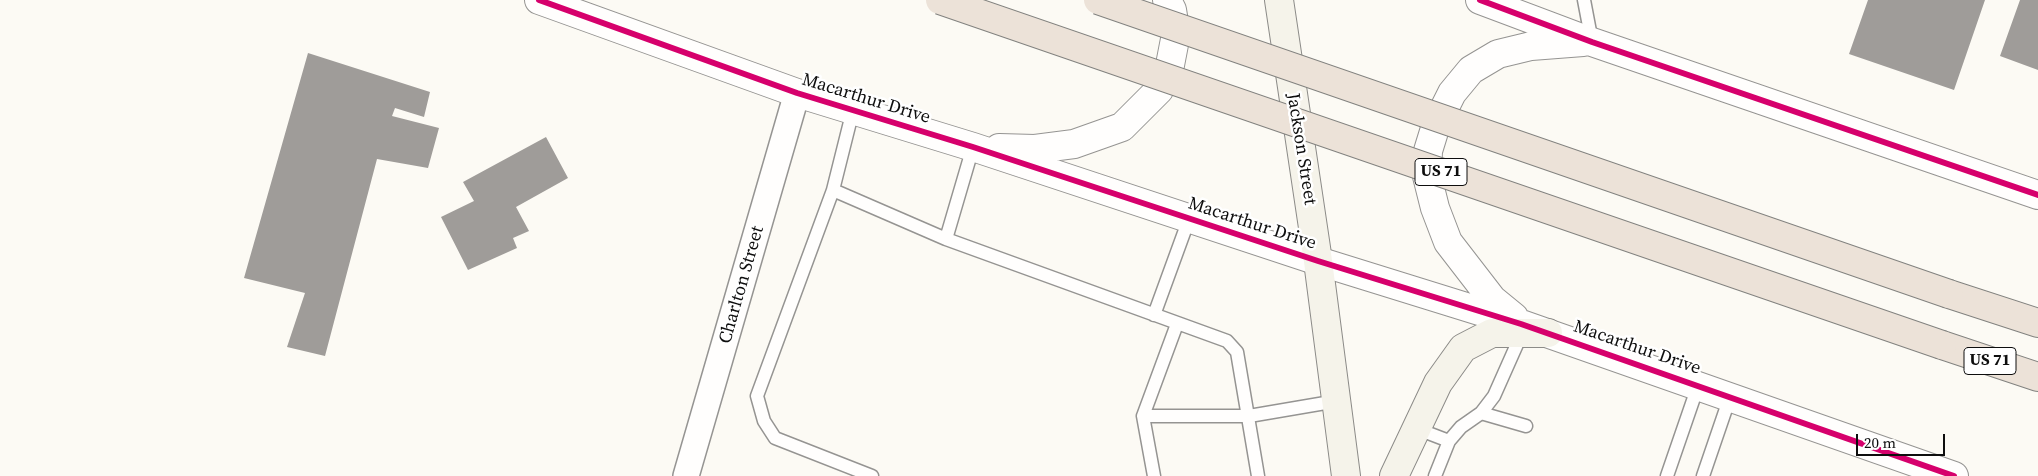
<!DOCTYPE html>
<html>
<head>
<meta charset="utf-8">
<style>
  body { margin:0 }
  #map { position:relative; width:2038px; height:476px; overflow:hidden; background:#fcfaf4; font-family:"Source Serif 4",serif }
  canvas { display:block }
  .scale { position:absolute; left:1856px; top:434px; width:89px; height:22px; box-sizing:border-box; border:2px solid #0e0e0e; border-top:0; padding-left:6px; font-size:15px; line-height:18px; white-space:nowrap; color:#0e0e0e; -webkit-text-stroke:4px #fff; paint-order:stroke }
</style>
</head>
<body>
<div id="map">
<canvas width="2038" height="476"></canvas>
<div class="scale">20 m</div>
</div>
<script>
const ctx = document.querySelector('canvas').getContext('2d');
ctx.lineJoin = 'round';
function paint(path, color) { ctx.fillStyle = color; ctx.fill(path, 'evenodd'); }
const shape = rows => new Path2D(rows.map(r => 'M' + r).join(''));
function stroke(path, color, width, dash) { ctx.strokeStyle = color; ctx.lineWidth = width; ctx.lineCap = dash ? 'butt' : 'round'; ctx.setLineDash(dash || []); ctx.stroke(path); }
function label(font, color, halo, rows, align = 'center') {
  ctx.font = font + ' "Source Serif 4",serif'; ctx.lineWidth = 5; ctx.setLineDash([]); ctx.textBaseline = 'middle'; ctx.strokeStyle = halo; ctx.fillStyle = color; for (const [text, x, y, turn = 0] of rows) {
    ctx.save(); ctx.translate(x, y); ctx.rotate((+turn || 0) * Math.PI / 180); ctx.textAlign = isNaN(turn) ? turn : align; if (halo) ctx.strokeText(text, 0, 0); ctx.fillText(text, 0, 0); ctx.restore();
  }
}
paint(shape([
  [1868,0,1985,0,1954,90,1849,54],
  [2020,0,2038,0,2038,70,2000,56],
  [308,53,430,92,424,117,395,108,392,116,439,128,428,168,377,159,325,356,287,347,305,293,244,278],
  [546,137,568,178,516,207,529,231,513,238,517,248,468,270,441,217,474,201,463,182]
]), '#9f9c99');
const service = shape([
  [1584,0,1592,42],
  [853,110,833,190,946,239,1227,341,1237,352,1258,476],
  [833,190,757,396,764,421,775,438,872,476],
  [946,239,973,147],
  [1154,315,1189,219],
  [1481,413,1526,426],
  [1143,416,1177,324],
  [1415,428,1449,441],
  [1154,476,1143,416,1249,416,1337,401],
  [1435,476,1449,441,1461,427,1481,413,1494,396,1522,333],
  [1667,476,1698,386],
  [1703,476,1730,397]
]);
const minor = shape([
  [686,476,797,93]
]);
const tertiary = shape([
  [539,0,797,93,973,147,1318,261,1521,324,1954,476],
  [1480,0,1592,42,2038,195],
  [999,148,1035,149,1074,144,1122,127,1159,90,1170,65,1176,34,1172,10,1167,0],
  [1514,317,1492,299,1448,242,1435,208,1427,176,1428,151,1436,125,1452,93,1471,70,1498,54,1531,46,1583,42]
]);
const secondary = shape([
  [1279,0,1318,261,1346,476],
  [1394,476,1438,383,1463,348,1492,333,1548,333]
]);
const trunk = shape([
  [1949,294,2038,323],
  [1942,345,2038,377]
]);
stroke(service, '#959492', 15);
stroke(minor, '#959492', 28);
stroke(tertiary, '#959492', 30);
stroke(secondary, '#8c8b88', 30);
stroke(trunk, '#82827f', 30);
stroke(service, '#fffefd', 12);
stroke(minor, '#fffefd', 25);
stroke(tertiary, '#fffefd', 28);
stroke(secondary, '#f5f3ea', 28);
stroke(trunk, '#ece2d8', 28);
const trunkBridge = shape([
  [940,0,1942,345],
  [1098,0,1949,294]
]);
stroke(trunkBridge, '#82827f', 30, []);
stroke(trunkBridge, '#ece2d8', 28);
stroke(shape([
  [539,0,797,93,973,147,1318,261,1521,324,1954,476],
  [1480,0,1592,42,2038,195]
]), '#d6006c', 6);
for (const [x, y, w] of [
  [1441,172,52],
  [1990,361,52]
]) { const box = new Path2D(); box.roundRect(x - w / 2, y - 13.5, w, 27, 4); ctx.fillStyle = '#fff'; ctx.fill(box); stroke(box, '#0e0e0e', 1); }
label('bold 16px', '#0e0e0e', null, [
  ["US 71",1441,172],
  ["US 71",1990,361]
]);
label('18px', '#0e0e0e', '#fff', [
  ["Macarthur Drive",866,99,17],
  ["Jackson Street",1301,149,81],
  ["Macarthur Drive",1252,224,18],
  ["Charlton Street",742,285,-74],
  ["Macarthur Drive",1637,348,19]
]);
</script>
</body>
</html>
